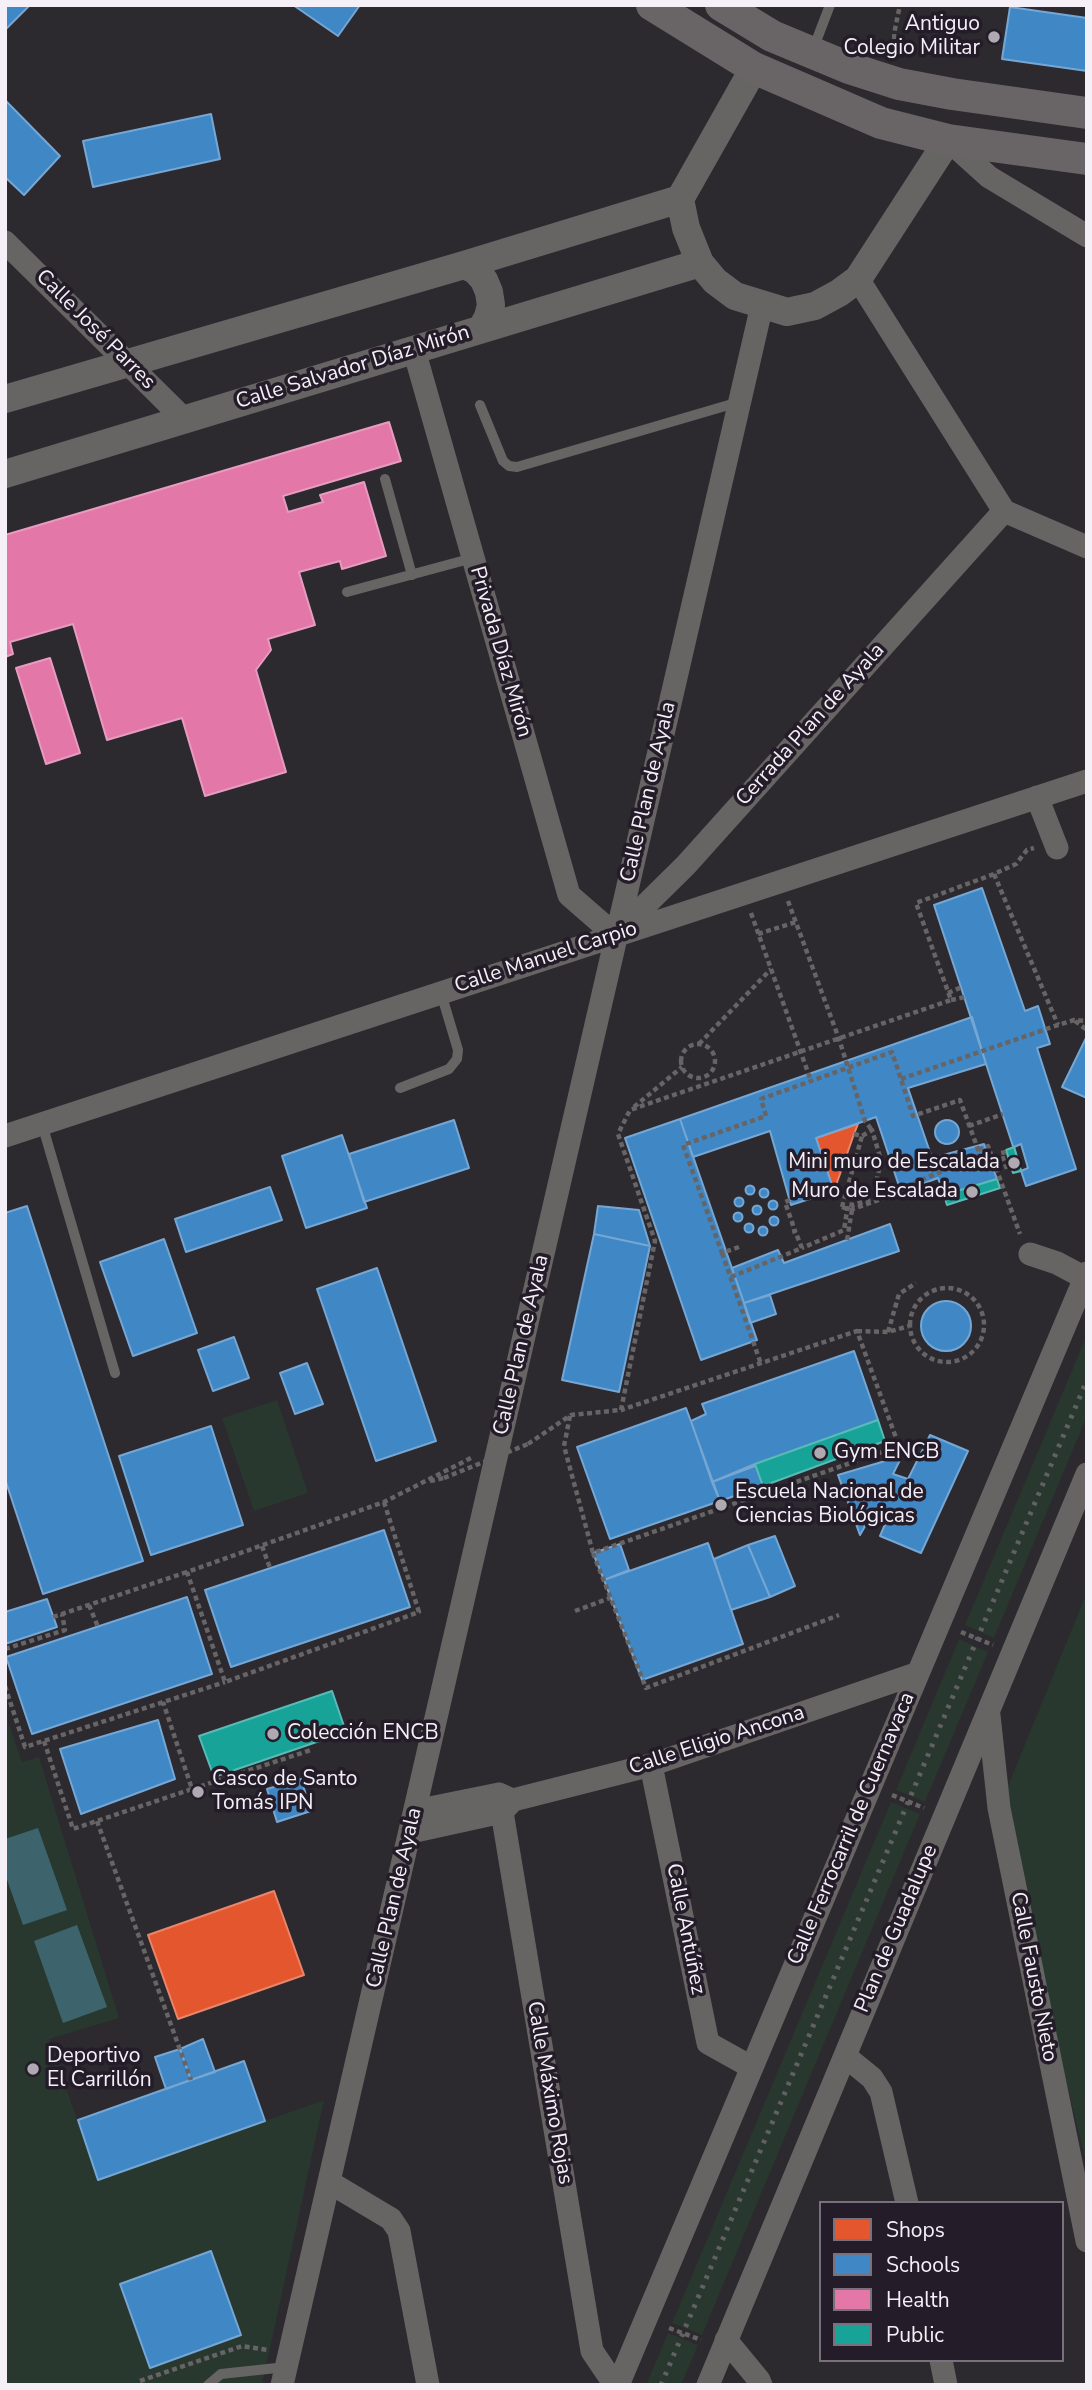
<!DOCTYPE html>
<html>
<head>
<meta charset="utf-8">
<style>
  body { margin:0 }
  #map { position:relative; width:1092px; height:2390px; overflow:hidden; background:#2c292f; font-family:"Nunito Sans",sans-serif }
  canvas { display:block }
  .frame { position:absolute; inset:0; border:7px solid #f5f0f8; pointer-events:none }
  .legend { position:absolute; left:819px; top:2201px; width:245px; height:161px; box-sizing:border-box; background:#241c28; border:2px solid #78717b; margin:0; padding:9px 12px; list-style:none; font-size:21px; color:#f5f0f8 }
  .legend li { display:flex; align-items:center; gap:14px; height:35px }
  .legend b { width:35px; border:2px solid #78717b }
</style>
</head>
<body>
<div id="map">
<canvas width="1092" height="2390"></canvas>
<div class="frame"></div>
<ul class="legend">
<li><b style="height:19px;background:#e4572e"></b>Shops</li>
<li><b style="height:19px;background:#3f88c5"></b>Schools</li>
<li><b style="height:19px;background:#e377a8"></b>Health</li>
<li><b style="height:19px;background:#17a398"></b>Public</li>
</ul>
</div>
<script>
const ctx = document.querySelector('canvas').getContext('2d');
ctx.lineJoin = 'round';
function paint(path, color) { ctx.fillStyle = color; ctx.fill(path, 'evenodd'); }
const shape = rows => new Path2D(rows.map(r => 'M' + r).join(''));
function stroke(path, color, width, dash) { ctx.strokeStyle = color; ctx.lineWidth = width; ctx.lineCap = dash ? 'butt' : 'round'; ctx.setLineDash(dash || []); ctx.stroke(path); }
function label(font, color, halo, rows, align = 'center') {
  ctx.font = font + ' "Nunito Sans",sans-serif'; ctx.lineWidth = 7; ctx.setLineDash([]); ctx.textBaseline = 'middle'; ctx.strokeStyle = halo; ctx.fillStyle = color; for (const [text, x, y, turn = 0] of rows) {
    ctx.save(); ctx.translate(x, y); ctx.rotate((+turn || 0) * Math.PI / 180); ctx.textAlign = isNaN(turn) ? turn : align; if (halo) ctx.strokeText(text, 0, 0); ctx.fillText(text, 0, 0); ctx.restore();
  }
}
paint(shape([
  [1084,1342,1087,1344,1087,1416,994,1638,965,1625],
  [277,1400,308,1493,254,1511,222,1418],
  [1087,1592,1087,2166,999,1808],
  [959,1639,988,1652,925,1802,896,1790],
  [5,1713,22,1762,39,1757,119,2018,49,2039,98,2180,324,2100,262,2385,5,2385],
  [891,1802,920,1814,702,2335,672,2323],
  [668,2333,698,2345,681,2385,646,2385]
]), '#28382f');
paint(shape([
  [38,1828,67,1910,23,1925,5,1874,5,1839],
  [77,1925,107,2007,63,2023,34,1941]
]), '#3d646d');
const shops = shape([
  [858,1124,854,1134,834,1191,816,1138,858,1124],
  [274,1891,304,1975,178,2019,148,1935,274,1891]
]);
paint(shops, '#e4572e');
stroke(shops, '#e9856b', 2);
const schools = shape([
  [5,5,30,5,5,30,5,5],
  [293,5,360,5,338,36,293,5],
  [1010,7,1087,18,1087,71,1002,59,1010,7],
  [5,100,60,156,24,195,5,177,5,100],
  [211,114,220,159,93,187,83,141,211,114],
  [982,888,1025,1011,1038,1006,1050,1044,1037,1048,1076,1169,1026,1186,934,905,982,888],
  [972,1017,986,1064,908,1088,932,1158,984,1144,997,1179,944,1195,938,1178,901,1192,876,1117,816,1138,834,1191,791,1205,770,1131,693,1157,680,1119,972,1017],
  [1087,1036,1087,1098,1062,1087,1087,1036],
  [680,1119,757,1340,701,1360,625,1138,680,1119],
  '935 1132a12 12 0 1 1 24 0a12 12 0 1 1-24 0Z',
  [454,1120,469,1168,364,1202,349,1154,454,1120],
  [342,1135,367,1208,306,1228,282,1156,342,1135],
  [1021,1144,1028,1168,1021,1171,1014,1147,1021,1144],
  '745.5 1190a4.5 4.5 0 1 1 9 0a4.5 4.5 0 1 1-9 0Z',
  [270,1187,282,1220,186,1252,175,1219,270,1187],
  '759.5 1193a4.5 4.5 0 1 1 9 0a4.5 4.5 0 1 1-9 0Z',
  '734.5 1202a4.5 4.5 0 1 1 9 0a4.5 4.5 0 1 1-9 0Z',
  '768.5 1205a4.5 4.5 0 1 1 9 0a4.5 4.5 0 1 1-9 0Z',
  '752.5 1210a4.5 4.5 0 1 1 9 0a4.5 4.5 0 1 1-9 0Z',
  [27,1206,143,1561,43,1594,5,1479,5,1213,27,1206],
  [598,1206,639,1210,650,1246,594,1234,598,1206],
  '733.5 1217a4.5 4.5 0 1 1 9 0a4.5 4.5 0 1 1-9 0Z',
  '769.5 1221a4.5 4.5 0 1 1 9 0a4.5 4.5 0 1 1-9 0Z',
  '744.5 1228a4.5 4.5 0 1 1 9 0a4.5 4.5 0 1 1-9 0Z',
  [890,1224,899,1251,744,1303,732,1268,778,1250,784,1263,890,1224],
  '758.5 1231a4.5 4.5 0 1 1 9 0a4.5 4.5 0 1 1-9 0Z',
  [594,1234,650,1246,619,1392,562,1380,594,1234],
  [164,1239,197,1333,133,1356,100,1262,164,1239],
  [377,1268,436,1441,376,1461,317,1289,377,1268],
  [770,1295,776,1314,750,1323,744,1303,770,1295],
  '921 1326a25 25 0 1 1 50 0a25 25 0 1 1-50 0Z',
  [234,1337,249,1378,213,1391,198,1350,234,1337],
  [854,1351,878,1420,712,1482,691,1421,706,1414,702,1404,854,1351],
  [307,1363,323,1404,295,1414,280,1373,307,1363],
  [686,1408,720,1501,610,1539,577,1447,686,1408],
  [211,1426,243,1525,151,1555,119,1456,211,1426],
  [930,1435,968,1451,921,1553,880,1536,886,1522,872,1514,860,1535,838,1475,902,1456,893,1474,908,1479,930,1435],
  [755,1464,763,1486,720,1501,712,1482,755,1464],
  [384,1530,410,1607,231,1667,205,1590,384,1530],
  [775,1536,795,1586,770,1597,748,1545,775,1536],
  [708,1543,743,1644,642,1680,604,1580,708,1543],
  [620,1544,629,1570,604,1580,593,1553,620,1544],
  [748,1545,770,1597,731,1610,714,1559,748,1545],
  [187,1597,212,1674,32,1734,6,1657,187,1597],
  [47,1599,57,1627,5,1644,5,1612,47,1599],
  [158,1720,175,1779,81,1814,60,1749,158,1720],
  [301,1779,311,1811,277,1822,267,1789,301,1779],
  [203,2039,215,2072,191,2080,180,2049,203,2039],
  [180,2049,191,2080,166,2089,155,2057,180,2049],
  [244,2061,265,2121,98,2180,78,2120,244,2061],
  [211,2251,241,2335,150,2368,120,2284,211,2251]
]);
paint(schools, '#3f88c5');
stroke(schools, '#76a7d4', 2);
const health = shape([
  [389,422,401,461,283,496,288,512,323,502,320,495,364,482,386,556,342,569,340,561,299,572,315,625,268,639,271,650,256,670,286,772,205,796,182,718,107,740,73,624,10,642,13,654,5,657,5,535,389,422],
  [50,658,80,753,46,764,16,668,50,658]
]);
paint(health, '#e377a8');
stroke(health, '#e89bc0', 2);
const public = shape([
  [1014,1147,1021,1171,1013,1173,1006,1150,1014,1147],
  [997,1179,1000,1188,947,1205,944,1195,997,1179],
  [878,1420,885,1441,763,1486,755,1464,878,1420],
  [332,1691,346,1732,214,1777,199,1736,332,1691]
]);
paint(public, '#17a398');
stroke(public, '#5abab5', 2);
stroke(shape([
  [896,56,894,34,900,5],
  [994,874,1058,1025],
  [788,901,839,1039,865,1121,872,1130],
  [751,913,811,1081],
  [758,934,796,922],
  [948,993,962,987],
  [951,1000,965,997],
  [1075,1021,1087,1030],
  '681 1061a17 17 0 1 1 34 0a17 17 0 1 1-34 0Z',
  [699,1044,771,969],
  [901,1079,1058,1025,1074,1020,1087,1021],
  [634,1107,682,1067],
  [969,1126,1003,1114],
  [854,1134,862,1136,872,1130,881,1160,874,1193,890,1187,892,1192],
  [978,1150,988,1146,1020,1234],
  [1006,1152,1001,1153,1007,1169],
  [790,1200,785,1202,795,1231,791,1232],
  [842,1207,862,1136],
  [850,1210,901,1192],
  [847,1240,852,1210],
  [739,1247,722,1253,683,1145,766,1116,761,1099,892,1052,913,1116,960,1100,980,1155,900,1189,854,1205,848,1204,844,1230,802,1248],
  [722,1253,761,1364],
  [731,1277,802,1248,795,1231],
  '910 1325a37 37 0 1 1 74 0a37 37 0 1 1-74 0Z',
  [857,1331,888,1332,909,1326],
  [888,1332,899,1294,916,1283],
  [570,1416,564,1446,593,1553,899,1446,857,1331,621,1410],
  [528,1444,571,1415,621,1410,655,1241,618,1134,630,1110,951,1000,916,903,994,874,1016,864,1027,850,1034,848],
  [430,1481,444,1478],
  [384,1502,419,1612,225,1682,187,1572,384,1502,473,1457],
  [262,1546,270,1568],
  [593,1553,646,1688,839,1615],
  [89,1605,98,1627],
  [575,1611,610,1598],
  [53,1617,187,1572],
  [961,1632,993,1645],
  [5,1649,65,1630,62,1614],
  [5,1686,25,1747,225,1682],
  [44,1741,73,1829,192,1789,163,1702],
  [192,1789,311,1750],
  [892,1795,924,1808],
  [97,1821,191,2080],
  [669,2328,701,2340],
  [140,2381,242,2346,268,2350]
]), '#676466', 4.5, [5, 3.5]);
stroke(shape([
  [812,52,830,5],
  [480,405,503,461,509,466,517,467,739,402],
  [385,479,412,575],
  [347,592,473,558],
  [400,1088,449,1069,457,1059,458,1050,441,993],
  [42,1124,115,1373],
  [208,2385,221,2374,286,2367]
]), '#676464', 10);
stroke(shape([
  [948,140,989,177,1087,236],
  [5,242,184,419],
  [858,279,1004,511,1087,547],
  [414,350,569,895,615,935,686,865,1004,511],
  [1037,797,1057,848],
  [5,1136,1087,781],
  [1030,1254,1057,1263,1085,1278],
  [989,1715,999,1808,1087,2241],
  [651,1765,708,2043,751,2067],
  [499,1794,592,2351,615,2385],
  [415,1811,499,1794,510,1799],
  [411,1832,502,1812,513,1800,651,1765,918,1673],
  [845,2056,872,2078,881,2092,907,2203],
  [329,2182,391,2219,399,2231,428,2385],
  [726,2340,759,2380,761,2385],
  [941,2360,946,2385],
  [282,2385,762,305],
  [618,2385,1087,1273],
  [708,2385,1087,1474]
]), '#676464', 23);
stroke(shape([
  [754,68,680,199,686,228,700,263,715,281,735,296,787,312,815,306,839,293,858,279,948,140],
  [464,265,475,270,484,280,489,292,491,305,488,317,482,328],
  [5,399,464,265,680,199],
  [5,474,700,263]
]), '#676464', 28);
stroke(shape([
  [652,5,754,68,881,123,948,140,1087,159],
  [721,5,772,36,849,68,899,84,952,94,1087,113]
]), '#696566', 32);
stroke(shape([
  [661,2385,1087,1380]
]), '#636063', 5, [3.5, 7]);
stroke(shape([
  [842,1207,850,1210],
  [444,1478,528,1444]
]), '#676466', 4.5, [5, 3.5]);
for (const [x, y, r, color] of [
  [994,37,7,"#afaab2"],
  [1014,1163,7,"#afaab2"],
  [972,1192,7,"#afaab2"],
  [820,1453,7,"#afaab2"],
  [721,1505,7,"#afaab2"],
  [273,1734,7,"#afaab2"],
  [198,1792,7,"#afaab2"],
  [33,2069,7,"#afaab2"]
]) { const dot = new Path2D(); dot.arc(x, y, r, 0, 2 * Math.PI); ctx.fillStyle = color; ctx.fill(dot); stroke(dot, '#241c28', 2.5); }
label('21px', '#f5f0f8', '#241c28', [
  ["Antiguo",980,25,"right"],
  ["Colegio Militar",980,49,"right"],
  ["Mini muro de Escalada",1000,1163,"right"],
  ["Muro de Escalada",958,1192,"right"],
  ["Gym ENCB",834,1453],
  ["Escuela Nacional de",735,1493],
  ["Ciencias Biológicas",735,1517],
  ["Colección ENCB",287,1734],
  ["Casco de Santo",212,1780],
  ["Tomás IPN",212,1804],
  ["Deportivo",47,2057],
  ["El Carrillón",47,2081]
], 'left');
label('21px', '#f5f0f8', '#241c28', [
  ["Calle José Parres",95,330,45],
  ["Calle Salvador Díaz Mirón",353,368,-17],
  ["Privada Díaz Mirón",500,652,74],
  ["Cerrada Plan de Ayala",811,725,-48],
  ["Calle Plan de Ayala",649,792,-77],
  ["Calle Manuel Carpio",546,958,-18],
  ["Calle Plan de Ayala",522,1345,-77],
  ["Calle Eligio Ancona",717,1741,-18],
  ["Calle Ferrocarril de Cuernavaca",852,1829,-67],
  ["Calle Plan de Ayala",395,1898,-77],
  ["Calle Antúñez",685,1929,79],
  ["Plan de Guadalupe",897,1929,-67],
  ["Calle Fausto Nieto",1033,1977,79],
  ["Calle Máximo Rojas",549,2093,80]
]);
</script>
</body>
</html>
